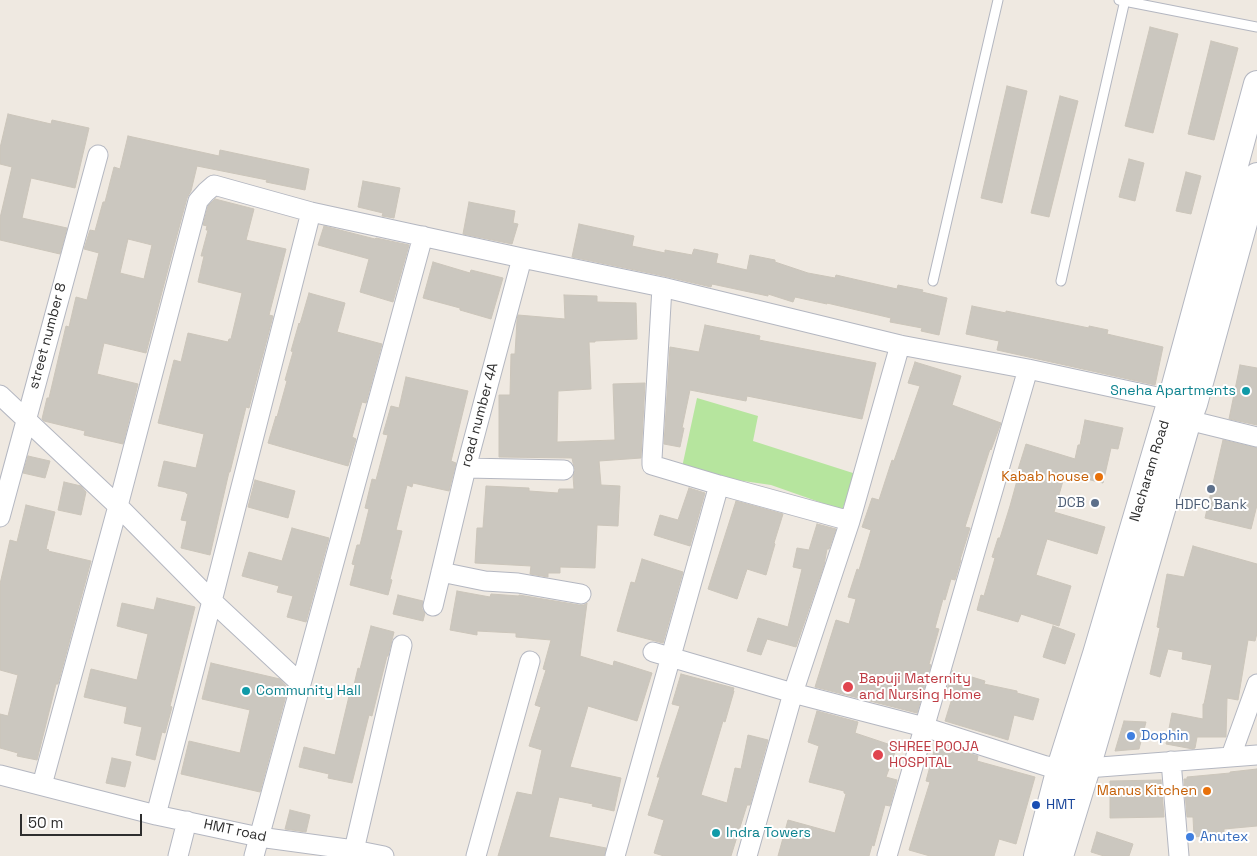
<!DOCTYPE html>
<html>
<head>
<meta charset="utf-8">
<style>
  body { margin:0 }
  #map { position:relative; width:1257px; height:856px; overflow:hidden; background:#efe9e1; font-family:"Space Grotesk",sans-serif }
  canvas { display:block }
  .scale { position:absolute; left:20px; top:814px; width:122px; height:22px; box-sizing:border-box; border:2px solid #2e2e2e; border-top:0; padding-left:6px; font-size:15px; line-height:18px; white-space:nowrap; color:#2e2e2e; -webkit-text-stroke:4px #fff; paint-order:stroke }
</style>
</head>
<body>
<div id="map">
<canvas width="1257" height="856"></canvas>
<div class="scale">50 m</div>
</div>
<script>
const ctx = document.querySelector('canvas').getContext('2d');
ctx.lineJoin = 'round';
function paint(path, color) { ctx.fillStyle = color; ctx.fill(path, 'evenodd'); }
const shape = rows => new Path2D(rows.map(r => 'M' + r).join(''));
function stroke(path, color, width, dash) { ctx.strokeStyle = color; ctx.lineWidth = width; ctx.lineCap = dash ? 'butt' : 'round'; ctx.setLineDash(dash || []); ctx.stroke(path); }
function label(font, color, halo, rows, align = 'center') {
  ctx.font = font + ' "Space Grotesk",sans-serif'; ctx.lineWidth = 4; ctx.setLineDash([]); ctx.textBaseline = 'middle'; ctx.strokeStyle = halo; ctx.fillStyle = color; for (const [text, x, y, turn = 0] of rows) {
    ctx.save(); ctx.translate(x, y); ctx.rotate((+turn || 0) * Math.PI / 180); ctx.textAlign = isNaN(turn) ? turn : align; if (halo) ctx.strokeText(text, 0, 0); ctx.fillText(text, 0, 0); ctx.restore();
  }
}
paint(shape([
  [697,398,758,416,753,441,856,474,842,510,771,485,681,472]
]), '#b6e59e');
const building = shape([
  [1150,27,1178,34,1153,133,1125,126,1150,27],
  [1211,41,1238,48,1214,140,1188,134,1211,41],
  [1007,86,1027,91,1002,203,981,198,1007,86],
  [1060,96,1078,101,1049,217,1031,213,1060,96],
  [8,114,51,124,52,120,89,128,75,188,31,178,22,218,67,228,60,254,0,240,0,218,12,167,0,164,0,148,8,114],
  [128,136,219,156,220,150,309,169,305,190,266,182,267,180,197,166,191,191,187,198,173,250,146,353,104,343,97,374,138,384,123,444,84,435,85,431,44,421,42,419,47,398,49,398,66,326,69,327,76,297,87,300,99,253,84,249,89,233,90,230,95,231,103,202,105,202,114,167,120,169,128,136],
  [128,239,152,245,144,279,120,273,128,239],
  [1129,159,1144,163,1135,201,1119,197,1129,159],
  [1186,172,1201,176,1191,214,1176,211,1186,172],
  [363,181,400,188,394,218,382,216,383,213,358,207,363,181],
  [215,199,254,209,246,240,286,249,269,315,273,316,249,408,246,407,230,472,229,472,210,555,181,548,187,521,181,520,188,494,186,493,186,492,158,486,164,461,196,468,204,434,158,423,174,360,181,362,188,333,228,342,229,339,231,339,242,293,198,282,204,256,201,256,208,230,206,230,207,226,203,225,208,206,215,199],
  [469,202,515,211,513,223,518,224,512,244,463,234,469,202],
  [579,224,634,236,632,246,665,253,665,250,692,255,694,249,718,254,716,263,747,270,750,255,775,260,775,262,808,273,835,278,836,275,897,289,898,285,923,290,922,292,947,298,939,335,921,331,922,328,890,322,891,318,827,303,827,304,795,297,793,302,768,294,768,296,712,284,711,287,664,276,572,257,579,224],
  [324,226,375,239,376,238,409,245,393,302,360,292,369,259,318,245,324,226],
  [433,262,470,273,471,270,503,278,491,319,460,310,460,308,423,298,433,262],
  [309,293,345,303,337,332,382,344,366,403,362,402,352,437,356,439,348,466,268,443,276,416,277,417,287,381,285,380,293,352,291,351,299,323,300,324,309,293],
  [564,295,597,296,597,302,636,303,637,339,595,341,595,342,589,342,591,389,558,391,557,442,615,440,613,384,645,383,641,458,599,461,601,485,620,486,618,526,597,525,595,568,560,567,560,573,548,573,548,577,530,574,531,566,475,563,477,528,483,528,486,486,529,488,529,491,558,493,559,489,574,489,573,476,575,470,573,463,572,458,499,457,499,395,510,395,511,354,515,354,517,320,518,315,565,319,564,295],
  [972,306,1006,313,1006,311,1089,328,1089,326,1108,330,1107,334,1163,347,1155,385,997,350,999,341,966,334,972,306],
  [705,325,760,336,759,340,876,363,862,419,747,396,746,401,690,390,682,428,684,428,680,447,664,444,670,347,699,352,705,325],
  [915,362,961,376,952,405,1001,423,991,450,990,449,965,527,970,528,960,560,961,560,955,580,951,579,945,600,943,599,935,628,939,629,929,664,931,665,917,713,815,687,836,620,849,624,856,599,848,597,857,569,859,570,871,530,862,527,872,498,879,500,892,460,894,461,920,386,908,383,915,362],
  [1240,365,1257,368,1257,425,1229,419,1240,365],
  [406,377,468,391,451,461,456,463,449,491,413,483,412,487,407,485,396,530,402,531,390,579,392,580,388,595,350,585,355,565,352,564,357,545,360,545,369,509,365,508,372,479,376,480,388,435,383,434,391,406,399,408,406,377],
  [1085,420,1123,428,1118,449,1111,448,1103,483,1065,474,1054,512,1105,527,1097,554,1047,539,1036,575,1071,586,1059,626,1021,614,1018,622,977,610,981,595,984,596,995,558,992,557,998,538,1000,538,1010,506,1018,477,1016,476,1026,444,1075,459,1078,445,1080,445,1085,420],
  [1223,440,1257,448,1257,505,1251,529,1205,518,1223,440],
  [28,456,50,461,45,478,23,473,28,456],
  [255,480,295,491,288,518,248,507,255,480],
  [64,482,81,486,86,492,81,515,58,510,64,482],
  [689,488,705,493,690,546,654,535,660,515,678,520,689,488],
  [736,501,783,514,774,543,775,544,766,575,747,569,737,599,708,589,736,501],
  [26,505,55,512,46,549,49,550,48,551,91,561,58,684,56,684,37,760,17,756,18,753,0,748,0,714,8,716,18,675,0,670,0,584,10,540,17,542,26,505],
  [817,524,836,529,829,549,827,549,824,565,796,647,767,639,761,655,747,651,758,618,788,627,802,569,793,567,797,548,809,550,817,524],
  [292,528,329,538,306,622,287,617,293,596,277,592,279,586,242,576,249,552,282,561,292,528],
  [1193,546,1257,564,1257,633,1255,641,1248,640,1238,700,1227,698,1226,737,1197,737,1195,748,1193,749,1166,744,1172,713,1203,719,1203,704,1204,704,1212,665,1182,659,1183,652,1168,649,1160,677,1150,674,1160,628,1157,627,1167,574,1184,577,1193,546],
  [642,559,683,572,663,643,617,631,631,582,635,583,642,559],
  [457,591,490,597,491,594,519,596,519,595,579,605,584,605,587,603,580,656,613,666,614,661,652,673,637,721,588,706,570,767,621,778,614,811,592,806,593,804,559,797,549,837,606,848,604,856,498,856,517,792,532,795,542,750,529,746,541,707,535,705,546,670,543,669,551,640,516,637,516,633,477,631,477,635,450,630,457,591],
  [398,595,423,601,422,609,425,613,423,621,393,614,398,595],
  [157,598,195,607,170,706,172,707,165,733,162,732,155,760,136,755,142,727,124,723,127,707,84,697,91,669,137,680,148,634,117,626,122,603,154,610,157,598],
  [371,626,394,632,388,656,387,656,372,716,369,715,352,783,328,778,329,774,299,767,304,747,335,755,350,692,352,693,358,668,360,669,371,626],
  [1053,626,1075,634,1065,664,1043,657,1053,626],
  [211,663,280,679,288,688,260,792,181,774,189,741,240,753,250,710,202,699,211,663],
  [952,671,985,681,984,684,1017,691,1017,693,1039,699,1033,720,1014,715,1008,740,945,721,954,692,947,690,952,671],
  [681,674,734,688,733,691,734,691,725,722,723,721,701,795,727,803,735,768,741,769,748,735,768,740,750,805,747,805,731,856,664,856,654,853,664,820,648,815,660,777,657,777,680,706,672,704,681,674],
  [817,711,858,722,855,733,897,747,886,777,897,780,890,806,885,805,874,846,872,845,869,856,778,856,788,820,835,833,846,794,844,793,844,791,809,782,819,746,808,742,817,711],
  [1124,721,1146,722,1139,749,1115,751,1124,721],
  [936,744,978,756,977,761,1035,777,1016,844,999,839,994,856,930,856,909,850,930,782,926,781,936,744],
  [112,758,131,762,125,787,106,783,112,758],
  [1257,769,1257,826,1224,829,1224,834,1194,837,1193,817,1187,817,1184,779,1187,779,1187,777,1230,773,1230,772,1257,769],
  [1161,780,1164,817,1110,818,1110,781,1161,780],
  [290,810,310,815,306,832,285,829,290,810],
  [1097,832,1133,844,1129,856,1104,856,1091,852,1097,832]
]);
paint(building, '#cbc7bf');
stroke(building, '#cbc5ba', 1);
const lane = shape([
  [1119,0,1257,27],
  [933,281,998,0],
  [1061,281,1125,0]
]);
const street = shape([
  [662,287,652,459,652,465,719,485],
  [0,395,118,506,212,601,301,684],
  [1188,420,1257,437],
  [466,468,564,470],
  [0,517,98,155],
  [441,572,485,581,518,583,581,594],
  [433,606,466,468,522,258],
  [653,652,793,693,924,727,1046,766,1060,768,1087,768,1257,755],
  [1231,756,1257,684],
  [1171,761,1179,856],
  [0,775,156,815,259,837,354,850,384,856],
  [42,785,118,506,198,201,206,192,214,185,311,212,522,258,662,287,900,345,1028,369,1171,400],
  [156,815,212,601,311,212],
  [354,850,402,645],
  [178,856,187,821],
  [254,856,423,236],
  [476,856,530,661],
  [615,856,719,485,850,521],
  [747,856,793,693,850,521,900,345],
  [887,856,1028,369]
]);
const secondary = shape([
  [1037,856,1060,768,1096,654,1171,400,1257,84],
  [1060,856,1087,768,1188,420,1194,404,1257,176]
]);
stroke(lane, '#b4b7c1', 11);
stroke(street, '#b4b7c1', 21);
stroke(secondary, '#b4b7c1', 28);
stroke(lane, '#fff', 9);
stroke(street, '#fff', 19);
stroke(secondary, '#fff', 26);
for (const [x, y, r, color] of [
  [1246,391,5,"#0f9aa8"],
  [1099,477,5,"#e8710a"],
  [1211,489,5,"#5c6f8a"],
  [1095,503,5,"#5c6f8a"],
  [848,687,6,"#e0444e"],
  [246,691,5,"#0f9aa8"],
  [1131,736,5,"#3f7fe0"],
  [878,755,6,"#e0444e"],
  [1207,791,5,"#e8710a"],
  [1036,805,5,"#1a4fb4"],
  [716,833,5,"#0f9aa8"],
  [1190,837,5,"#3f7fe0"]
]) { const dot = new Path2D(); dot.arc(x, y, r, 0, 2 * Math.PI); ctx.fillStyle = color; ctx.fill(dot); stroke(dot, '#fff', 2); }
label('14px', '#2e2e2e', '#fff', [
  ["street number 8",48,336,-75],
  ["road number 4A",480,415,-75],
  ["Nacharam Road",1150,471,-73],
  ["HMT road",235,831,12]
]);
label('14px', '#0d838f', '#fff', [
  ["Sneha Apartments",1236,391,"right"],
  ["Community Hall",256,691],
  ["Indra Towers",726,833]
], 'left');
label('14px', '#c56008', '#fff', [
  ["Kabab house",1089,477],
  ["Manus Kitchen",1197,791]
], 'right');
label('14px', '#4e5e75', '#fff', [
  ["DCB",1085,503],
  ["HDFC Bank",1211,505,"center"]
], 'right');
label('14px', '#be3a42', '#fff', [
  ["Bapuji Maternity",859,679],
  ["and Nursing Home",859,695],
  ["SHREE POOJA",889,747],
  ["HOSPITAL",889,763]
], 'left');
label('14px', '#366cbe', '#fff', [
  ["Dophin",1141,736],
  ["Anutex",1200,837]
], 'left');
label('14px', '#164399', '#fff', [
  ["HMT",1046,805]
], 'left');
</script>
</body>
</html>
